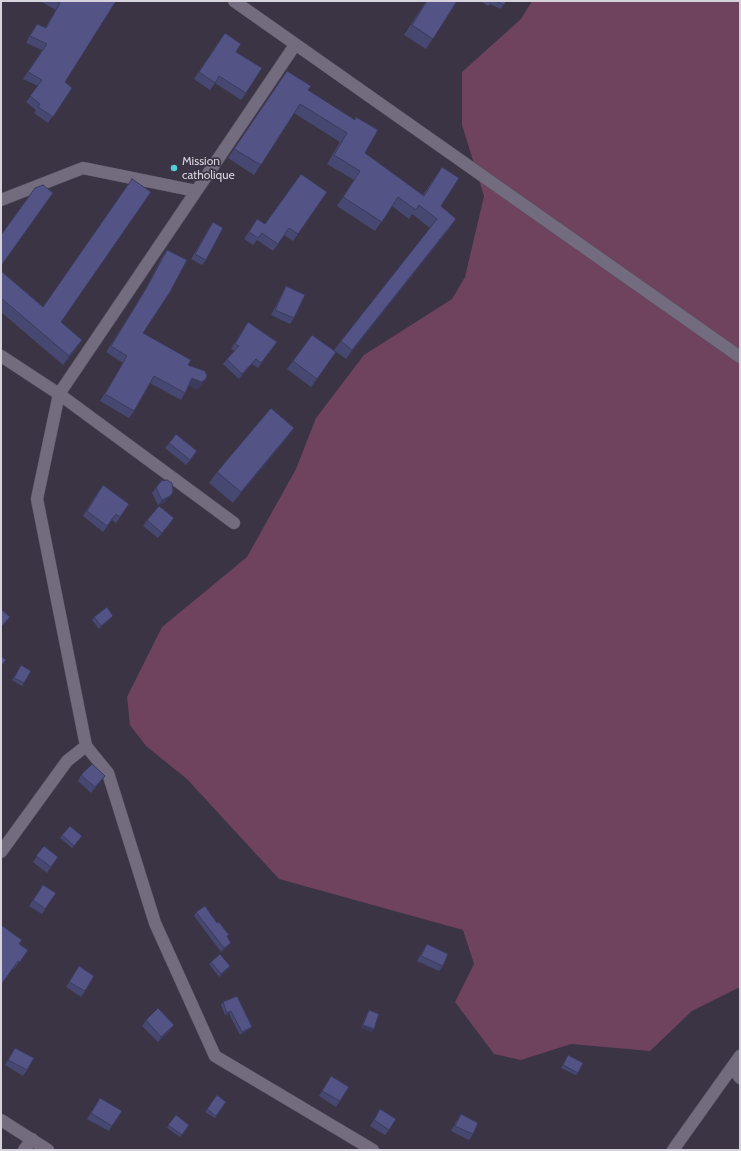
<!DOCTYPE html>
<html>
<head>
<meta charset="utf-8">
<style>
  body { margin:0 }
  #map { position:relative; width:741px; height:1151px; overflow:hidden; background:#3a3444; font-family:Cabin,sans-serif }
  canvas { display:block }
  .frame { position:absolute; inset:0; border:2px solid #d7d3dd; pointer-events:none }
</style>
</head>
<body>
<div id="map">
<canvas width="741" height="1151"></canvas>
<div class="frame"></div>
</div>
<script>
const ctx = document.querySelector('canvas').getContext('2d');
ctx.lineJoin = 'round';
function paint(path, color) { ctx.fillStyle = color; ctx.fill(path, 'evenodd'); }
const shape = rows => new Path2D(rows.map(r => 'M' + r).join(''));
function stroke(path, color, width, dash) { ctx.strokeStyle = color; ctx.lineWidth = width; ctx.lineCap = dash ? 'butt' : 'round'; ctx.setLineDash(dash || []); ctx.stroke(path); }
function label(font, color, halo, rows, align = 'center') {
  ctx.font = font + ' Cabin,sans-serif'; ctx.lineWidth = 3.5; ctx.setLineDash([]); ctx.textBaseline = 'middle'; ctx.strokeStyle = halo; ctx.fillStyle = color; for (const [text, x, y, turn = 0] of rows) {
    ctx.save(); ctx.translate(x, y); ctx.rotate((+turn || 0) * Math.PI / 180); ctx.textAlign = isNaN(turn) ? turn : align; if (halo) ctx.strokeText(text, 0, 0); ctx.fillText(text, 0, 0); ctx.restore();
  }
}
paint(shape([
  [532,1,740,1,740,987,692,1011,650,1051,571,1044,521,1060,494,1054,455,1002,474,964,463,930,279,879,187,779,146,746,130,725,127,697,162,627,247,557,296,469,316,418,364,355,452,299,465,277,484,196,462,125,462,72,521,19]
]), '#6f425e');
const minor = shape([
  [234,1,740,357],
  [295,45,59,394,37,499,86,746,108,773,155,923,215,1056,373,1150],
  [1,200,83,168,196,191],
  [1,356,59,394,234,523],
  [1,852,67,761,86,746],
  [732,1067,740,1078],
  [1,1120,48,1150],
  [24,1150,32,1139],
  [673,1150,740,1056]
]);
stroke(minor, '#585360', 13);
stroke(minor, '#736c7f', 12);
paint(shape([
  [40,1,116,1,65,82,72,88,48,123,34,113,36,110,26,102,38,86,23,79,42,50,26,43,32,31,37,24,45,28,56,10],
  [426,1,457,1,426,49,404,35],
  [480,1,506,1,501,9,490,4,488,6],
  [225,33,236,52,246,93,241,100,215,83,210,90,194,79],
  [287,71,308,90,365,153,423,195,442,167,441,206,450,228,346,359,334,350,341,341,430,228,412,214,409,219,392,206,375,231,337,206,354,180,327,164,340,142,294,113,254,175,228,158],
  [327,192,293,241,284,235,273,251,257,240,253,245,244,239,257,219,265,224],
  [213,222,206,260,202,265,191,259,209,228],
  [167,250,143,333,188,365,200,387,196,389,188,385,185,393,181,400,150,383,134,411,129,418,100,401,123,363,106,352,143,294,162,257],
  [1,271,61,322,76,349,63,365,1,312],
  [286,286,294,318,290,324,271,315,283,292],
  [248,322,277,342,258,368,252,364,239,379,223,364,227,359,235,351,231,349],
  [312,335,336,352,311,387,287,369],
  [287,438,233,503,209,483,217,472],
  [169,443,193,457,186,465,165,448],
  [161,481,166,501,158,505,152,493],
  [99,490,129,504,116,523,112,520,103,532,83,516],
  [147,520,170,524,158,538,143,526],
  [94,617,111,619,99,629,92,620],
  [21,665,24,683,22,686,12,680],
  [81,775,101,781,91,793,78,781],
  [62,835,80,839,72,848,60,838],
  [44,846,58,857,47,873,33,862],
  [43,885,56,893,42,914,29,906],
  [196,912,217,923,227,937,228,947,221,952,194,916],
  [19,944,28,950,14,969,13,968],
  [427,944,443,966,439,971,417,961,423,950],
  [211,962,230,966,228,969,219,977,209,964],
  [79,966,85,991,81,997,66,987],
  [223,1002,250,1029,240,1035,229,1014,225,1015,221,1005],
  [369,1010,372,1032,361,1028,367,1013],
  [146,1020,170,1031,158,1042,142,1026],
  [15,1048,27,1070,23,1076,5,1065],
  [568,1055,578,1073,576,1075,561,1068],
  [331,1076,340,1101,336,1107,319,1096],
  [217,1095,226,1102,215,1118,205,1112],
  [100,1098,112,1126,109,1131,87,1119],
  [380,1109,389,1130,385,1135,370,1126],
  [461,1114,473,1134,469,1140,451,1131,457,1120],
  [176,1115,189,1125,180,1137,167,1128]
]), '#474872');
paint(shape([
  [456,219,450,228,346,359,352,350],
  [82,340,76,349,63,365,69,356],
  [256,359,252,364,239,379,242,374],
  [192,378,205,380,200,387,196,389,187,385],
  [294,428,287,438,233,503,241,492],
  [173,492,166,501,158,505,162,500],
  [113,616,111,619,99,629,101,626],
  [105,776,101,781,91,793,95,787],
  [231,943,228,947,221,952,224,948],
  [230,966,228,969,219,977,221,974],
  [231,1011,229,1014,225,1015,227,1013],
  [174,1025,170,1031,158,1042,161,1037],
  [363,1025,374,1029,372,1032,361,1028],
  [252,1027,250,1029,240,1035,242,1032]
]), '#3a3b5d');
const building = shape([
  [56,1,116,1,65,82,72,88,53,117,38,107,40,104,30,96,42,80,28,72,47,44,30,36,37,24,46,28,60,3,56,1],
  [427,1,457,1,433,39,412,25,427,1],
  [496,1,506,1,504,5,496,1],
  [225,33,241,44,236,52,262,68,246,93,219,76,215,83,199,72,225,33],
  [287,71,311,86,308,90,355,120,356,117,378,130,365,153,424,196,442,167,459,178,441,206,456,219,352,350,341,341,437,219,419,205,416,210,398,197,382,222,343,197,360,171,334,155,347,133,300,104,261,165,234,149,287,71],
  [301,174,327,192,298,234,289,228,278,244,262,233,258,238,249,232,257,219,265,224,301,174],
  [132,179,151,192,61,322,82,340,69,356,1,298,1,271,43,307,132,179],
  [43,185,53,193,1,266,1,235,35,188,43,185],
  [213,222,223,228,206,260,195,254,213,222],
  [167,250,187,260,170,292,143,333,191,360,188,365,205,371,207,376,205,380,201,382,192,378,185,393,154,376,134,411,105,394,127,356,111,346,147,287,167,250],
  [286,286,305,295,294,318,275,310,286,286],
  [248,322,277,342,261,363,256,359,242,374,227,359,239,346,235,344,248,322],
  [312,335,336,352,317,379,293,361,312,335],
  [271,408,294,428,241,492,217,472,271,408],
  [176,434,197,451,190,460,169,443,176,434],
  [167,480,172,483,173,492,170,496,162,500,156,488,161,481,167,480],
  [103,485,129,504,120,517,116,514,107,526,87,511,103,485],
  [159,506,174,518,162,533,147,520,159,506],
  [107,607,113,616,101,626,94,617,107,607],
  [1,609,10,617,1,627,1,609],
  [1,656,6,660,1,666,1,656],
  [21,665,31,671,24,683,14,678,21,665],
  [92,764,105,776,95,787,81,775,92,764],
  [70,826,82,836,74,846,62,835,70,826],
  [44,846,58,857,51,867,36,856,44,846],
  [43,885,56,893,45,909,33,900,43,885],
  [205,906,217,923,219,922,229,935,227,936,231,943,224,948,196,912,205,906],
  [1,925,22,940,19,944,28,950,20,962,18,961,1,985,1,925],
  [427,944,448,954,443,966,421,956,427,944],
  [220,954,230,966,221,974,211,962,220,954],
  [79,966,94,976,85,991,69,982,79,966],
  [237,996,252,1027,242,1032,231,1011,227,1013,223,1002,237,996],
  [158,1008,174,1025,161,1037,146,1020,158,1008],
  [369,1010,379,1014,374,1029,363,1025,369,1010],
  [15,1048,34,1058,27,1070,8,1060,15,1048],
  [568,1055,583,1063,578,1073,563,1065,568,1055],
  [331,1076,349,1087,340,1101,322,1091,331,1076],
  [217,1095,226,1102,216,1116,207,1109,217,1095],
  [100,1098,122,1111,112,1126,91,1113,100,1098],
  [380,1109,396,1119,389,1130,374,1120,380,1109],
  [461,1114,478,1123,473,1134,455,1126,461,1114],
  [176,1115,189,1125,182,1135,168,1125,176,1115]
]);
paint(building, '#535485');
stroke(building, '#3a3b5d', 1);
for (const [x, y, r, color] of [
  [174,168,4,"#52ccd5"]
]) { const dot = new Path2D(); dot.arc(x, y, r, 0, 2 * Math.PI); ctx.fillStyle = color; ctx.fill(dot); stroke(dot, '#3a3444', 1.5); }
label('12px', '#d7d3dd', '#3a3444', [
  ["Mission",182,161],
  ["catholique",182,175]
], 'left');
</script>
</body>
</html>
